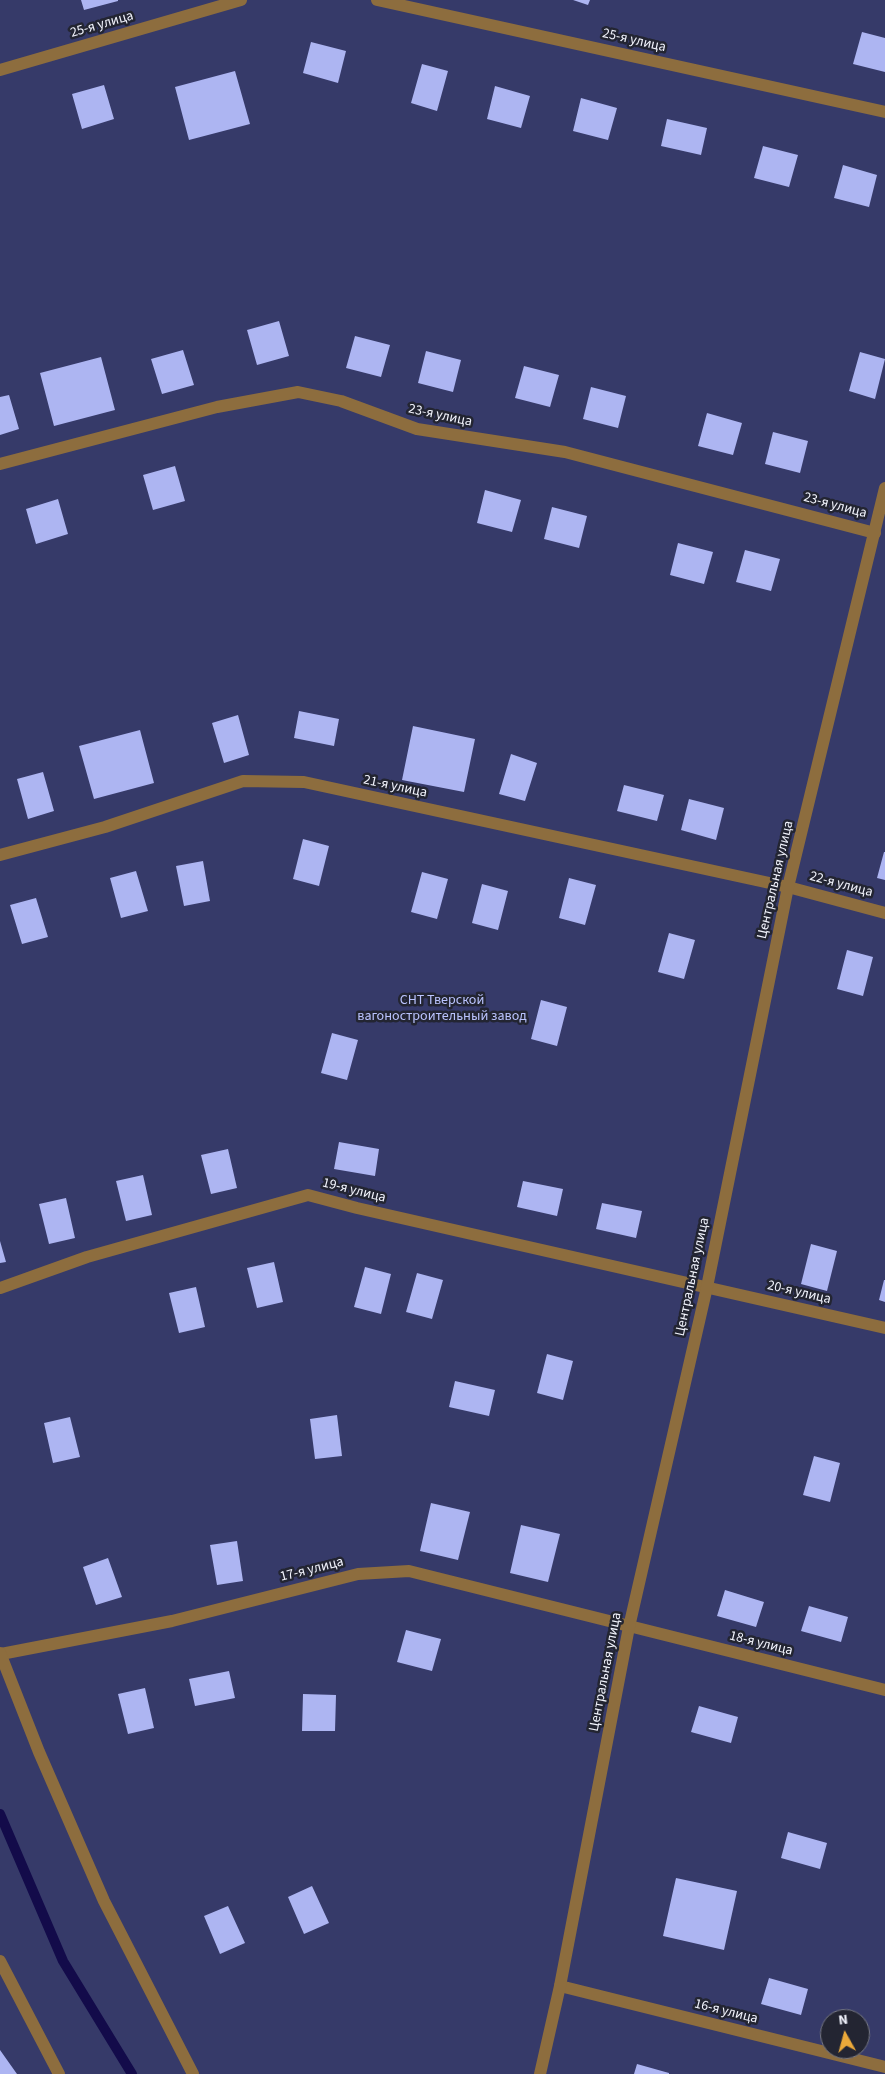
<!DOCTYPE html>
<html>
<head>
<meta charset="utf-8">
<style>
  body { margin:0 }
  #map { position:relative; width:885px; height:2074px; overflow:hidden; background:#2d2f3c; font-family:"Source Sans 3",sans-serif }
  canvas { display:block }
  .north { position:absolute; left:820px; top:2009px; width:50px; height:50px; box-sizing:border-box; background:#232532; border:1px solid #767883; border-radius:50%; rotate:353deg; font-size:14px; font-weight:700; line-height:20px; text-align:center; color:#f2f4fd }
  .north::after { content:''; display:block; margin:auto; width:18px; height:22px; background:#eba93a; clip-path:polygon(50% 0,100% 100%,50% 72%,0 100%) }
</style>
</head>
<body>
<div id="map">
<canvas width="885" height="2074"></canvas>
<div class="north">N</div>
</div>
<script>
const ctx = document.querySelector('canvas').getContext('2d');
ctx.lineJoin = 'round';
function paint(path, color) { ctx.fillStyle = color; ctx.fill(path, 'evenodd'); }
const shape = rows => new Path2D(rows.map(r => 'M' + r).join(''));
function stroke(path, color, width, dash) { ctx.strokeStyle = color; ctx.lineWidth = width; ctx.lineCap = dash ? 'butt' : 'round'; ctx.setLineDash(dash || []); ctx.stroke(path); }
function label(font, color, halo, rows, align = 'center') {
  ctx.font = font + ' "Source Sans 3",sans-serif'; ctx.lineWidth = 5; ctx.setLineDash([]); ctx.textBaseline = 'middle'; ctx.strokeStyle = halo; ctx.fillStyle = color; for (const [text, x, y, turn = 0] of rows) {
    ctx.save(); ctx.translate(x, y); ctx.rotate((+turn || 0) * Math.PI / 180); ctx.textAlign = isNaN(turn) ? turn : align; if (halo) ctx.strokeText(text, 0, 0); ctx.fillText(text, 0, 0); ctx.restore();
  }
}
paint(shape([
  [0,0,885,0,885,2074,0,2074],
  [830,2019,860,2019,860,2049,830,2049]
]), '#363a69');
stroke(shape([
  [0,1814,63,1961,132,2074]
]), '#130b4a', 10);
paint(shape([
  [81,0,118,0,118,1,84,10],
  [573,0,590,0,588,5],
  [862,32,885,38,885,72,853,64],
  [311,42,346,51,338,83,303,73],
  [422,64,448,71,437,111,411,103],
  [235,71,250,124,189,140,175,87],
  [104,85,114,119,82,129,72,94],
  [495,86,530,96,521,128,487,119],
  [581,98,617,108,608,140,573,131],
  [667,119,707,128,701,155,661,146],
  [763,146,798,155,789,187,754,178],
  [843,165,877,175,869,207,834,198],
  [279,321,289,356,257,365,247,330],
  [355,336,390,345,381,377,346,368],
  [183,350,194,385,162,394,151,359],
  [426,351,461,360,453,392,418,383],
  [860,352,885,359,875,399,849,391],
  [101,357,115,410,54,426,40,373],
  [524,366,559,375,550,407,515,398],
  [591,387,626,396,618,428,583,419],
  [9,395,19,429,0,435,0,397],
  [707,413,742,423,733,455,698,446],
  [773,432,808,441,800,473,765,464],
  [175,466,185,501,153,510,143,475],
  [485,490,521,500,512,532,477,523],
  [58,499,68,534,36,544,26,509],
  [552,507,587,516,579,548,544,539],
  [678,543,713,552,704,584,670,575],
  [745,550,780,559,771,591,736,582],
  [299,711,339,719,334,746,294,738],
  [238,715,249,755,224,763,212,723],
  [413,726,475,739,464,792,402,780],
  [140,730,154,783,94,799,79,746],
  [511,754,537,763,525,801,499,794],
  [43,772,54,811,28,819,17,779],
  [624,785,664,795,657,821,617,811],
  [689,799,724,808,716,840,681,830],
  [303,839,329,846,319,886,293,879],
  [884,852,885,852,885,880,877,878],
  [203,861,210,901,184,906,176,866],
  [136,871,148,911,121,918,110,878],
  [422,872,448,879,437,919,411,912],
  [569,878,596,885,585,925,559,918],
  [482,884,508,891,498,930,472,923],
  [36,898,48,937,22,944,10,905],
  [669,933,695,940,684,979,658,972],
  [847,950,873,957,863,996,837,989],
  [541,1000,567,1007,557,1046,531,1039],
  [332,1033,358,1040,347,1080,321,1073],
  [339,1142,379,1149,375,1176,334,1169],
  [228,1149,237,1188,211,1194,201,1155],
  [143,1175,152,1215,126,1221,116,1181],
  [523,1181,563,1189,557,1216,517,1207],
  [66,1198,75,1238,49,1244,39,1204],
  [602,1203,642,1211,636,1238,596,1229],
  [0,1241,6,1262,0,1263],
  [811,1244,837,1251,827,1291,801,1284],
  [274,1262,283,1302,257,1308,247,1268],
  [365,1267,391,1274,381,1314,354,1307],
  [417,1273,443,1280,432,1319,406,1312],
  [884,1280,885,1280,885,1302,879,1300],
  [196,1287,205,1327,179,1333,169,1293],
  [547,1354,573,1361,563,1400,537,1393],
  [455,1381,495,1390,489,1416,449,1407],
  [337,1415,342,1456,315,1459,310,1419],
  [70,1417,80,1457,53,1463,44,1423],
  [814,1456,840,1463,830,1502,803,1495],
  [431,1503,470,1512,458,1560,420,1551],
  [521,1525,560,1534,548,1582,510,1573],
  [237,1541,243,1581,217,1585,210,1545],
  [108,1558,122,1597,96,1605,83,1567],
  [725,1590,764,1602,756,1627,717,1616],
  [809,1606,848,1617,841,1642,801,1631],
  [406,1630,441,1639,432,1671,397,1662],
  [229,1671,235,1698,195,1706,189,1679],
  [145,1688,154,1728,128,1734,118,1694],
  [303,1694,336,1695,335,1731,302,1731],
  [699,1706,738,1717,731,1743,691,1732],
  [788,1832,827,1843,820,1869,781,1858],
  [676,1878,737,1891,724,1950,663,1936],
  [312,1886,329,1923,304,1934,288,1897],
  [228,1906,245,1943,220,1954,204,1916],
  [769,1978,808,1989,801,2015,761,2004],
  [0,2050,17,2074,0,2074],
  [637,2064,669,2073,669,2074,634,2074]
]), '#adb5f2');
stroke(shape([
  [377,0,885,112],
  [0,70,241,0],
  [0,464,217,407,298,392,341,401,417,429,565,452,875,533],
  [788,887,885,913],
  [0,1288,87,1257,308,1195,357,1208,885,1328],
  [1,1654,172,1621,358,1574,409,1571,885,1690],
  [560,1986,885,2067]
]), '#8d6d3e', 12);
stroke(shape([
  [0,855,105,827,243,781,304,782,788,887],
  [0,1653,39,1752,104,1901,193,2074],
  [0,1961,59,2074],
  [540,2074,560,1986,629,1627,707,1287,788,887,885,488]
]), '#8d6d3e', 12);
label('14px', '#f2f4fd', '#232532', [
  ["25-я улица",102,25,-16],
  ["25-я улица",634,41,13],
  ["23-я улица",440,416,12],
  ["23-я улица",835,506,15],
  ["21-я улица",395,787,12],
  ["Центральная улица",776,880,-77],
  ["22-я улица",841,885,15],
  ["19-я улица",354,1191,14],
  ["Центральная улица",693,1277,-78],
  ["20-я улица",799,1293,13],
  ["17-я улица",312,1570,-14],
  ["18-я улица",761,1644,14],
  ["Центральная улица",606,1672,-79],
  ["16-я улица",726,2012,14]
]);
label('14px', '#bac3fe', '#232532', [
  ["СНТ Тверской",442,1001],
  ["вагоностроительный завод",442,1017]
]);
</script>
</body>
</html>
